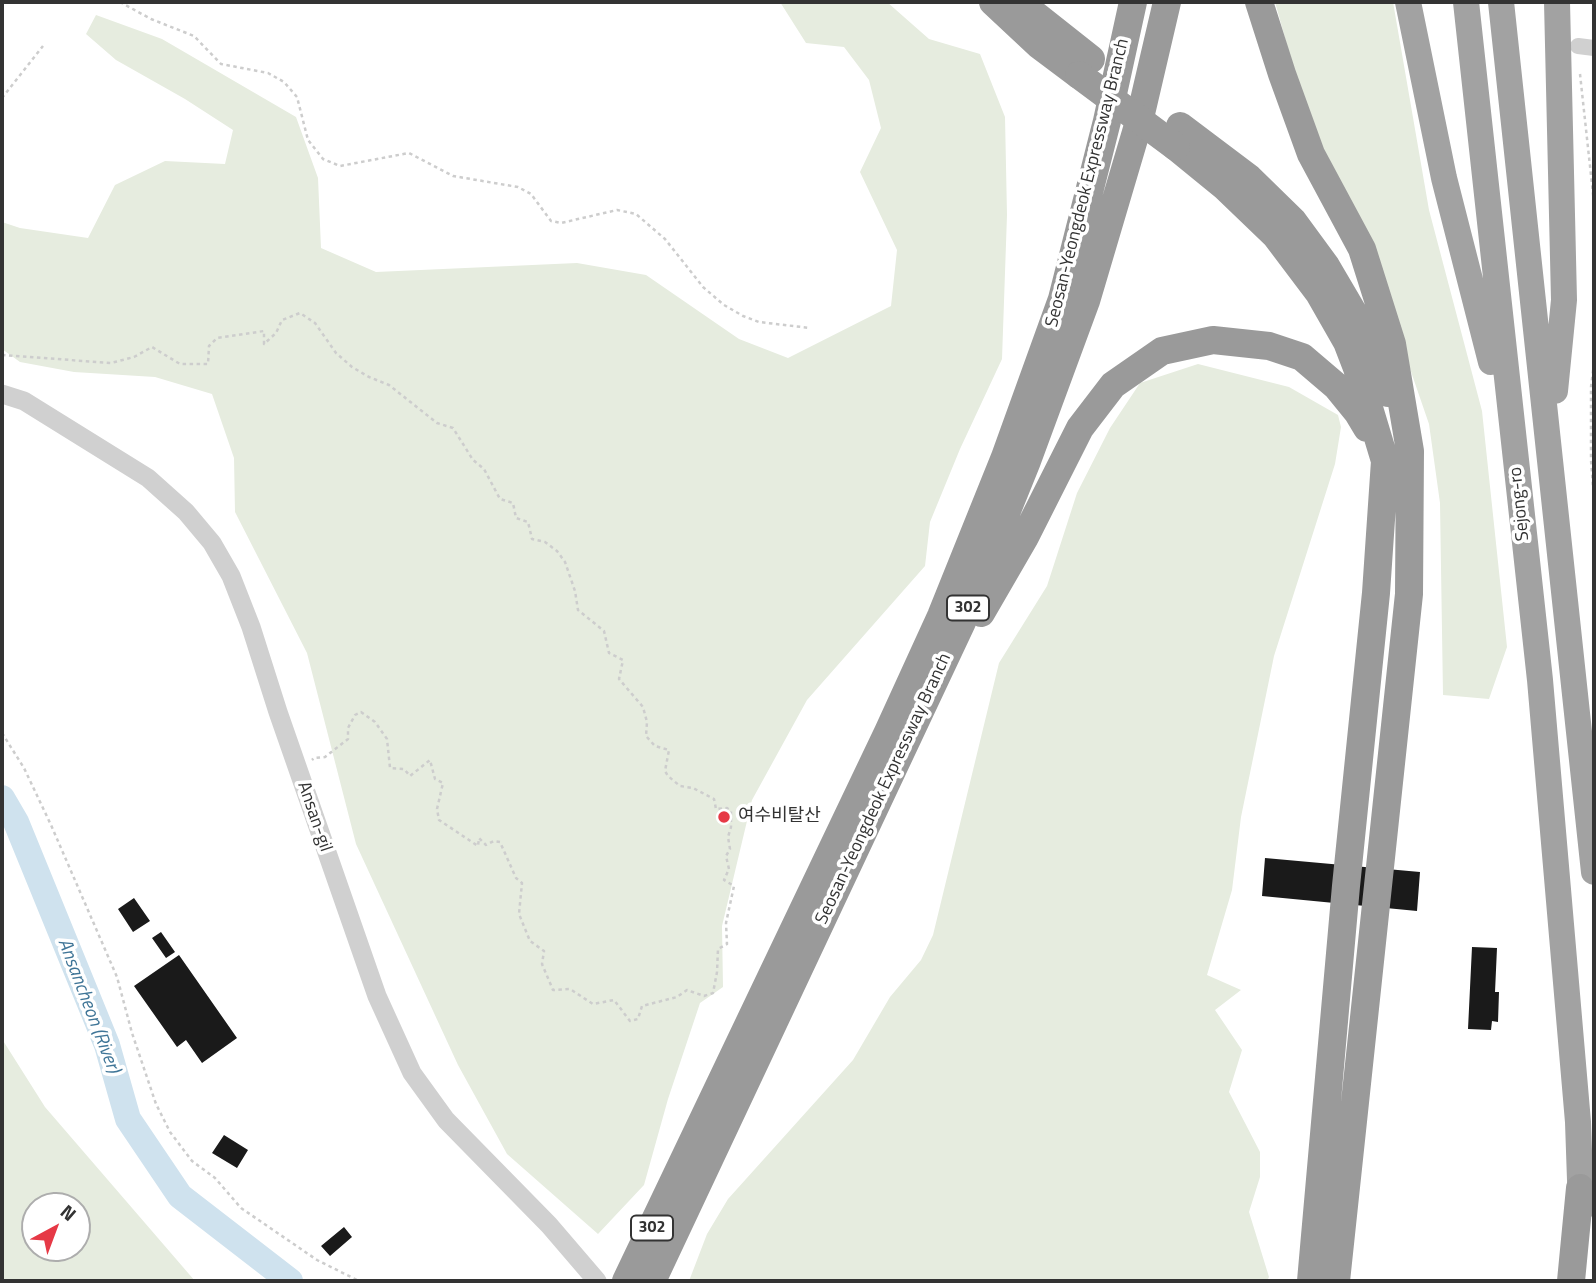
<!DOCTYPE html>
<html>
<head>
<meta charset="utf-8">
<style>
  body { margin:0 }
  #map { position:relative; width:1596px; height:1283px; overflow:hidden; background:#fff; font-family:"Titillium Web",sans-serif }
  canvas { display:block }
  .frame { position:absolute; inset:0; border:4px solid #333; pointer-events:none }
  .north { position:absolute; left:21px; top:1192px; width:70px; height:70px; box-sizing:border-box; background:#fff; border:2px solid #adadad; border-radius:50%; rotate:41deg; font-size:19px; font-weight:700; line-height:28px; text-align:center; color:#333 }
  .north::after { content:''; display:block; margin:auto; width:24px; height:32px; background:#e63946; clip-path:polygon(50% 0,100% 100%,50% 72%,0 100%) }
</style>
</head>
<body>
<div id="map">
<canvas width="1596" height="1283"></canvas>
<div class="frame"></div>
<div class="north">N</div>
</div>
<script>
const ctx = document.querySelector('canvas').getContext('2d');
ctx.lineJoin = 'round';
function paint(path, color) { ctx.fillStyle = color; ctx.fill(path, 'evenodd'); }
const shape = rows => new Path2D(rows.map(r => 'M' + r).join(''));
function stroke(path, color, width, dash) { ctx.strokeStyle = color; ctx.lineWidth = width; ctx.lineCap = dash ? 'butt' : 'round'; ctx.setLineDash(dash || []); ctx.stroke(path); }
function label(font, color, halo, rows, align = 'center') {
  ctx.font = font + ' "Titillium Web","Noto Sans KR",sans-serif'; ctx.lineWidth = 7; ctx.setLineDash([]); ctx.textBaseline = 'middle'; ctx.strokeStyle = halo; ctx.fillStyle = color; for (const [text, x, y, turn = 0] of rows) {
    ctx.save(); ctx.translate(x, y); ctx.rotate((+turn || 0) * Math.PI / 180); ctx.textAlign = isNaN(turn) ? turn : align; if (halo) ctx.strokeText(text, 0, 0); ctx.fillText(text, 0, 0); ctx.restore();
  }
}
paint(shape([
  [780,2,887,2,929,39,980,54,1005,117,1007,215,1002,359,960,449,930,522,925,566,807,700,752,800,722,926,723,987,700,1003,668,1099,644,1185,598,1234,507,1154,458,1065,356,844,307,653,235,512,234,458,212,394,155,377,74,372,20,362,2,349,2,222,20,228,88,238,115,185,165,161,225,164,233,130,185,99,116,60,86,34,96,15,162,39,296,117,318,178,321,248,376,272,577,263,646,275,739,339,788,358,891,306,897,250,860,172,881,128,869,80,844,47,806,43],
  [1275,2,1393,2,1429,210,1482,411,1507,647,1489,699,1443,695,1440,503,1429,424,1366,241,1305,110],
  [1198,364,1289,387,1338,415,1341,427,1335,464,1274,656,1241,817,1232,890,1207,975,1241,990,1215,1010,1242,1050,1229,1092,1260,1152,1260,1177,1249,1212,1269,1277,1267,1281,689,1281,707,1234,728,1199,853,1060,890,997,921,960,933,935,999,663,1047,586,1077,493,1110,428,1140,383],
  [2,1039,45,1107,195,1281,2,1281],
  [77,1206,77,1248,35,1248,35,1206]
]), '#e6ecdf');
stroke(shape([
  [2,798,16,822,107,1045,128,1119,180,1196,290,1281]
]), '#cfe2ee', 26);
paint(shape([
  [1265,858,1420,872,1417,911,1262,896],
  [134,898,150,921,133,932,118,909],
  [161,932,175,952,166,958,152,938],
  [1472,947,1497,948,1495,992,1499,992,1498,1022,1492,1021,1491,1030,1468,1029],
  [179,955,237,1038,202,1063,186,1040,177,1047,134,986],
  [224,1135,248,1150,237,1168,212,1153],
  [344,1227,352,1237,330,1256,321,1246]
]), '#1a1a1a');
stroke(shape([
  [120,2,151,19,194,36,221,64,268,73,284,82,297,97,308,140,323,159,340,166,409,153,453,176,518,187,531,194,551,221,561,223,617,210,636,214,665,239,703,287,724,305,743,316,759,322,810,328],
  [1580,74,1594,203],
  [2,98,43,46],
  [2,355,111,363,134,357,152,347,180,364,208,364,209,346,217,338,264,331,264,344,276,333,282,320,300,313,315,323,336,353,352,367,369,377,389,385,437,423,453,428,473,460,484,469,500,499,513,503,516,518,528,522,532,539,545,542,557,551,565,562,575,591,578,610,604,631,609,653,623,660,619,679,643,707,647,722,646,736,655,746,669,750,665,771,668,776,680,786,693,788,714,799,716,809,727,808,731,811,731,827,728,837,730,849,726,856,729,869,724,880,734,886,726,923,727,944,718,949,717,972,713,993,704,996,687,990,677,997,642,1006,638,1019,630,1021,614,1000,593,1004,570,989,553,990,542,964,544,951,530,941,519,914,522,883,516,878,500,842,494,841,486,845,479,838,478,846,439,820,437,809,443,783,435,779,430,760,410,776,404,769,390,768,387,739,375,722,361,712,355,715,348,728,348,739,325,757,314,758,312,760],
  [1594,363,1591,387,1591,460,1594,500],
  [2,733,24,768,51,825,117,977,132,1033,156,1104,170,1132,192,1161,215,1178,241,1208,317,1260,359,1281]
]), '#cdcdcd', 2.5, [3.5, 3.5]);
stroke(shape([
  [1578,46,1594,48]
]), '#d0d0d0', 16);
stroke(shape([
  [2,394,24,401,148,478,186,512,212,543,231,576,251,627,278,712,377,996,412,1073,446,1120,549,1225,597,1281]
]), '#d0d0d0', 19);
stroke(shape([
  [1408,2,1444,178,1491,362],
  [1466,2,1540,680,1578,1122,1581,1209],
  [1501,2,1594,872],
  [1555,391,1564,300,1557,2]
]), '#a2a2a2', 26);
stroke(shape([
  [993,2,1039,45,1079,75],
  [1019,2,1091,59],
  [1259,2,1282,74,1311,154,1362,249,1392,344,1410,451,1409,594,1336,1281],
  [1180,126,1249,178,1293,221,1326,266,1353,312,1388,393],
  [1176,147,1225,187,1276,236,1319,293,1347,342,1357,368,1385,461,1376,593,1346,886,1311,1281],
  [981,613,1025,537,1080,428,1113,385,1162,351,1213,340,1269,346,1302,357,1336,386,1358,413,1367,428],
  [626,1281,888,732,941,616,1005,457,1062,299,1107,121,1133,2],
  [652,1281,962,622,1027,461,1086,301,1139,122,1167,2],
  [1571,1281,1580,1188]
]), '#9a9a9a', 28);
stroke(shape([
  [1079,75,1176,147]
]), '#9a9a9a', 28);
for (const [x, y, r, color] of [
  [724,817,7,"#e63946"]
]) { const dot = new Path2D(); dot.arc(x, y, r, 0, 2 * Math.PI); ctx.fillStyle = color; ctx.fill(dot); stroke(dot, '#fff', 2.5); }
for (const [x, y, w] of [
  [968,608,42],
  [652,1228,42]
]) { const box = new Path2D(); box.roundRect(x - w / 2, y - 12.5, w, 25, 5); ctx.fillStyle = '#fff'; ctx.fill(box); stroke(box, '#333', 2); }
label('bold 16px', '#333', null, [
  ["302",968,608],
  ["302",652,1228]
]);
label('18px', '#333', '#fff', [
  ["Seosan-Yeongdeok Expressway Branch",1088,183,-76],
  ["Sejong-ro",1520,504,-96],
  ["Seosan-Yeongdeok Expressway Branch",884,789,-65],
  ["Ansan-gil",314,817,71]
]);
label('18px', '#333', '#fff', [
  ["여수비탈산",738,817]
], 'left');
label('italic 19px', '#3f7597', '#fff', [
  ["Ansancheon (River)",88,1006,69]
]);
</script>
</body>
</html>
